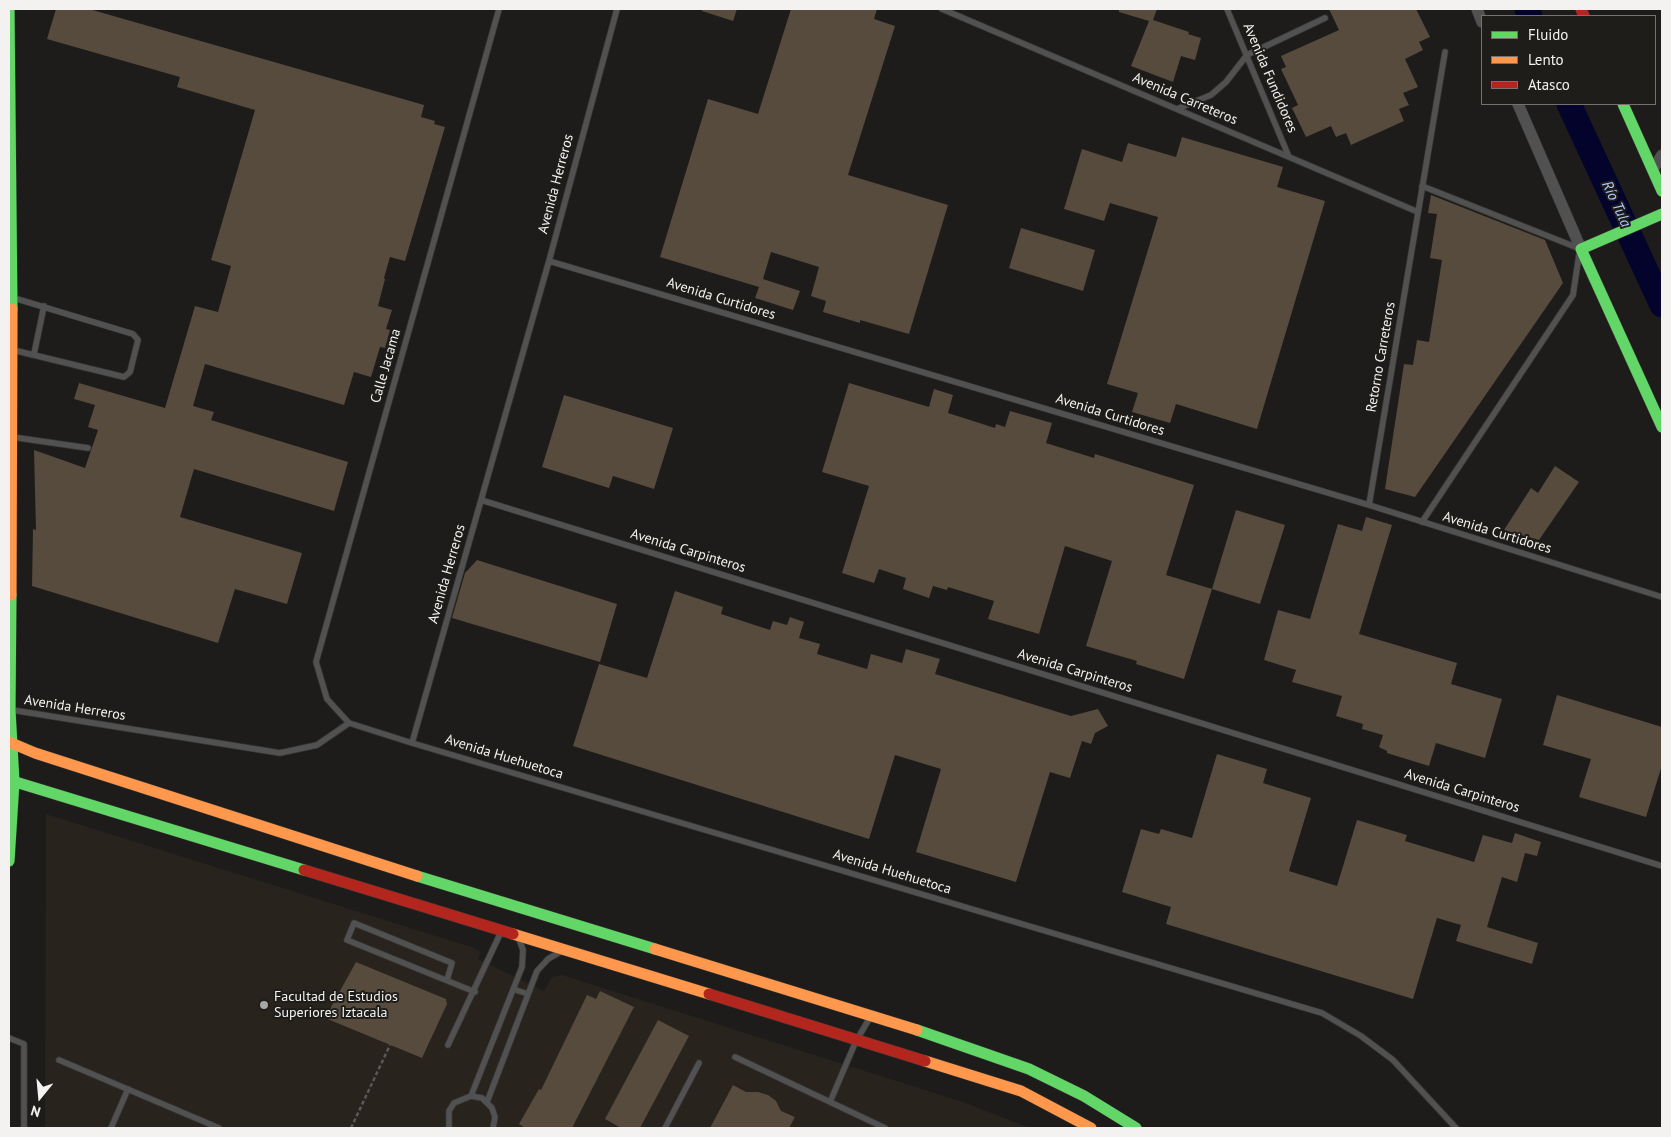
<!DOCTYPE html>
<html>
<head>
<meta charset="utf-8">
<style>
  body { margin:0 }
  #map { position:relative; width:1671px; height:1137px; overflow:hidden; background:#1d1c1b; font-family:"PT Sans",sans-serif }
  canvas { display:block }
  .frame { position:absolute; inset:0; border:10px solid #f4f2f1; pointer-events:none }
  .legend { position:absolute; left:1481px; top:15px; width:175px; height:90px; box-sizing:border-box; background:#1e1d1a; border:1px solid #747270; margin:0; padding:6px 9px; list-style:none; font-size:15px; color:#f4f2f1 }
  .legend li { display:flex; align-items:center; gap:10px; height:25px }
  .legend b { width:25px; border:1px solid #747270 }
  .north { position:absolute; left:15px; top:1072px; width:50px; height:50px; -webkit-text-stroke:4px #1e1d1a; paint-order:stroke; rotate:197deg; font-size:14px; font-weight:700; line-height:20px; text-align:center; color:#f4f2f1 }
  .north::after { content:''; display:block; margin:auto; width:18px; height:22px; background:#f4f2f1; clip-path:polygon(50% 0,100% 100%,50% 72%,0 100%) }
</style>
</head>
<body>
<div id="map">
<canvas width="1671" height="1137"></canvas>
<div class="frame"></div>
<ul class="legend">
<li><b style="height:6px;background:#63d668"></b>Fluido</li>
<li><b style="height:6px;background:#ff974d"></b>Lento</li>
<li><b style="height:6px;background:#b3261e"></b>Atasco</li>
</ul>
<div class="north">N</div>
</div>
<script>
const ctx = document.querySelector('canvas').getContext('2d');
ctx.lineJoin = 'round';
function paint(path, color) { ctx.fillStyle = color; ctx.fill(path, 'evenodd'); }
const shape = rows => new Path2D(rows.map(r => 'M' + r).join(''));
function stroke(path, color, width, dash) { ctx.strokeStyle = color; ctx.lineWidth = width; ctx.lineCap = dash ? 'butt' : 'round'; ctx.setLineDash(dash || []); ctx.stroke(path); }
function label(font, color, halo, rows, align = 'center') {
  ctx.font = font + ' "PT Sans",sans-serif'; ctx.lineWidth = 4; ctx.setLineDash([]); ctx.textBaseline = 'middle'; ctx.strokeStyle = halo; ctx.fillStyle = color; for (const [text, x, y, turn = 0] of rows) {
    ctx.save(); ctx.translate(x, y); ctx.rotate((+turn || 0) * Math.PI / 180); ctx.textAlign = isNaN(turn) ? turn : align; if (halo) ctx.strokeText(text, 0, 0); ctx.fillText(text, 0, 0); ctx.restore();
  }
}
paint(shape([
  [46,814,471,947,481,952,478,959,544,991,552,977,562,975,963,1102,1030,1128,45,1128]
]), '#28231d');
stroke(shape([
  [1527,9,1530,16],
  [1569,104,1662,305]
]), '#04032c', 25);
paint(shape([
  [56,9,89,9,424,105,421,117,435,121,434,124,445,127,405,261,390,257,384,278,385,279,378,306,392,310,386,329,390,330,385,348,380,347,371,377,354,372,344,405,205,364,193,406,214,412,211,420,348,462,334,511,194,469,180,517,302,553,287,604,235,589,218,643,32,586,33,529,36,530,34,450,85,468,98,430,88,427,95,405,74,399,79,383,165,408,195,306,218,312,231,266,211,260,255,110,177,87,180,77,47,39],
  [702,9,737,9,733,21,702,11],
  [791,9,877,9,874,19,895,26,848,175,948,205,909,334,860,320,860,323,823,312,826,301,811,296,819,267,771,252,763,279,800,291,793,310,755,298,759,287,660,257,708,99,758,114],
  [1119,9,1157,9,1153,20,1189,32,1188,34,1201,38,1195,60,1181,56,1173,82,1131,66,1149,21,1119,12],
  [1329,9,1416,9,1430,37,1419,42,1423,50,1405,59,1418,87,1403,93,1409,105,1399,109,1404,121,1351,145,1346,133,1336,137,1331,126,1306,137,1292,108,1298,105,1281,69,1286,67,1281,56,1339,30],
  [1182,137,1283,167,1277,187,1325,201,1257,429,1176,404,1170,423,1132,412,1138,393,1107,384,1158,217,1110,203,1104,221,1064,209,1082,149,1122,162,1128,143,1176,157],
  [1431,195,1545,240,1563,283,1415,497,1385,489,1404,364,1413,365,1417,340,1429,342,1442,260,1430,258,1437,214,1428,213],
  [1021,228,1095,250,1083,291,1009,268],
  [849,383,929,407,934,389,953,395,948,413,995,428,996,424,1005,427,1010,411,1052,423,1046,443,1094,458,1095,454,1194,485,1166,575,1212,589,1184,679,1136,664,1137,661,1086,646,1112,561,1065,546,1039,634,988,619,994,601,948,587,947,590,933,586,929,598,903,589,906,578,879,569,874,583,842,573,869,486,822,472],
  [564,395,673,428,654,489,613,476,609,488,542,467],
  [1555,466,1579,482,1539,540,1504,530,1531,488,1538,493],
  [1236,510,1285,525,1260,604,1212,589],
  [1366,517,1392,525,1359,634,1457,663,1451,684,1502,699,1485,758,1436,743,1429,766,1387,753,1387,751,1379,747,1383,735,1362,729,1363,724,1336,716,1342,696,1292,682,1296,670,1264,660,1278,610,1310,619,1338,524,1362,531],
  [477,560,617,604,600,662,452,618,465,573],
  [675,591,723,607,721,614,770,630,773,621,787,625,790,617,804,622,799,638,820,644,817,654,867,669,871,654,902,663,906,649,940,659,935,674,1071,716,1098,709,1108,726,1095,733,1091,744,1082,741,1070,778,1050,772,1016,882,916,852,941,769,895,755,869,839,573,746,599,664,647,678],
  [1557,695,1662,727,1662,765,1646,817,1579,797,1591,759,1543,745],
  [1217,754,1267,769,1263,783,1311,798,1289,871,1337,886,1357,820,1407,835,1405,841,1474,862,1483,835,1512,843,1515,833,1541,842,1537,856,1525,853,1517,882,1502,877,1487,927,1538,943,1532,964,1456,941,1461,925,1437,918,1413,999,1166,924,1171,907,1122,892,1141,829,1159,834,1161,829,1192,838],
  [356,962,446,999,447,1004,422,1058,325,1018],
  [600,991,634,1007,572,1128,525,1128,519,1124,539,1089,541,1090,587,995,596,999],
  [658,1020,689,1036,640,1128,621,1128,605,1119],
  [733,1085,746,1092,758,1092,768,1095,776,1101,781,1111,795,1117,789,1128,710,1128]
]), '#564b3c');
const lane = shape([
  [499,9,316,662,327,699,349,723,412,743,1322,1013,1361,1036,1393,1060,1456,1128],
  [942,9,1418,212],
  [1227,9,1289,157],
  [1177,109,1211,95,1226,82,1247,55,1325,18],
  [1422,186,1578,248],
  [549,261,1369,505,1662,597],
  [13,350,124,377,130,372,138,340,133,334,14,298],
  [34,354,44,306],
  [12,437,88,448],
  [481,500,1662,866],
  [1369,505,1445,52],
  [1422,522,1573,295,1579,255],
  [12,710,280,753,317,745,349,723],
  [412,743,549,261,617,9],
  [447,980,452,963,354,923,347,940,475,992],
  [513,989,528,994],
  [9,1038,24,1044,24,1128],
  [448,1045,501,932],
  [735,1057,885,1128],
  [59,1060,219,1128],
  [471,1096,522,967,523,950,519,939],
  [487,1102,537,971,548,959,560,952],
  [830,1102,856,1041,871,1016],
  [111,1128,128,1089],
  [449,1128,449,1111,454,1103,471,1096,482,1098,492,1108,495,1117,493,1128],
  [665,1128,699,1063]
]);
const street = shape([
  [1477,9,1482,22],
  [1518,104,1581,249],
  [1653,169,1662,155]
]);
const fast = shape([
  [9,9,12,309],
  [1623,104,1662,191],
  [1662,214,1581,249,1662,427],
  [9,780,304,870],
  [9,861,14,782,10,710,11,595],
  [417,876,655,949],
  [917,1030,1029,1069,1084,1096,1136,1128]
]);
const slow = shape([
  [11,595,12,309],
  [9,742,35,753,417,876],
  [513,934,709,994],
  [655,949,917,1030],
  [925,1061,1021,1091,1091,1128]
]);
const jam = shape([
  [1581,9,1584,16],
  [304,870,513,934],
  [709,994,925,1061]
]);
stroke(lane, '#373635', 7);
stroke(street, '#373635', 12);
stroke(fast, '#373635', 12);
stroke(slow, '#373635', 12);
stroke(jam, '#373635', 12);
stroke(shape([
  [351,1128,390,1045]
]), '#585857', 2.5, [4, 2.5]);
stroke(lane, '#515151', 5.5);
stroke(street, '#515151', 11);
stroke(fast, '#63d668', 11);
stroke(slow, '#ff974d', 11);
stroke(jam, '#b3261e', 11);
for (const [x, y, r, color] of [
  [264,1005,5,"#a9a7a6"]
]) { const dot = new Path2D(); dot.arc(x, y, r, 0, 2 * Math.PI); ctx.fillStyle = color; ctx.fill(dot); stroke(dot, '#1e1d1a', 2); }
label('14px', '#f4f2f1', '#1e1d1a', [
  ["Avenida Fundidores",1270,78,67],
  ["Avenida Carreteros",1185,99,23],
  ["Avenida Herreros",556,184,-75],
  ["Avenida Curtidores",721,299,17],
  ["Retorno Carreteros",1381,357,-80],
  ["Calle Jacama",386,366,-74],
  ["Avenida Curtidores",1110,415,17],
  ["Avenida Curtidores",1497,533,17],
  ["Avenida Carpinteros",688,551,17],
  ["Avenida Herreros",447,574,-74],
  ["Avenida Carpinteros",1075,671,17],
  ["Avenida Herreros",75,708,9],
  ["Avenida Huehuetoca",504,757,17],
  ["Avenida Carpinteros",1462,791,17],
  ["Avenida Huehuetoca",892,872,17]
]);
label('14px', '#f4f2f1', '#1e1d1a', [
  ["Facultad de Estudios",274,997],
  ["Superiores Iztacala",274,1013]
], 'left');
label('italic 15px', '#adc5ff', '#1e1d1a', [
  ["Río Tula",1616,204,65]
]);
</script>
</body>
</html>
